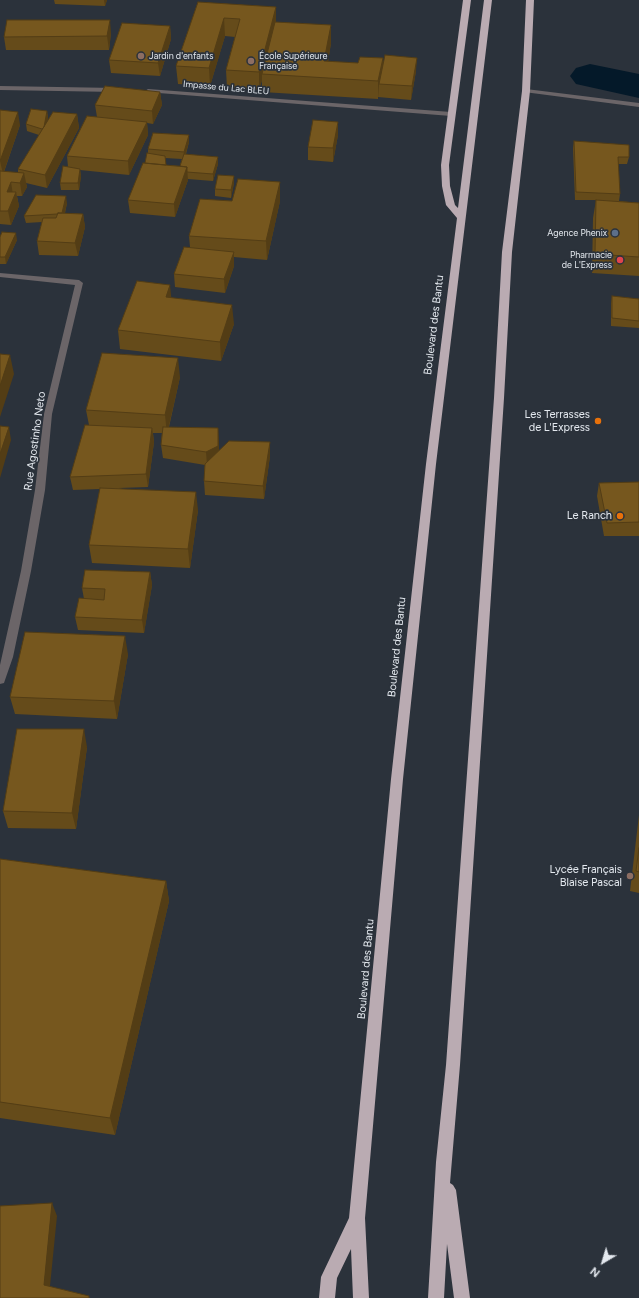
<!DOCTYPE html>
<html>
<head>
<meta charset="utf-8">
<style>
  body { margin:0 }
  #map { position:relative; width:639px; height:1298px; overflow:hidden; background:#2b323b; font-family:Figtree,sans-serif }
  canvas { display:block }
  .north { position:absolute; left:583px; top:1242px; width:40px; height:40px; -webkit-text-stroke:3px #2b323b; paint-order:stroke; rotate:218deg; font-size:11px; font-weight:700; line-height:16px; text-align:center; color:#e4e9ef }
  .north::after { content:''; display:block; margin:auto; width:14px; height:18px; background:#e4e9ef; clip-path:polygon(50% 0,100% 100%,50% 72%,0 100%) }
</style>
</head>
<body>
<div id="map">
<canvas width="639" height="1298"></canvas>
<div class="north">N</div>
</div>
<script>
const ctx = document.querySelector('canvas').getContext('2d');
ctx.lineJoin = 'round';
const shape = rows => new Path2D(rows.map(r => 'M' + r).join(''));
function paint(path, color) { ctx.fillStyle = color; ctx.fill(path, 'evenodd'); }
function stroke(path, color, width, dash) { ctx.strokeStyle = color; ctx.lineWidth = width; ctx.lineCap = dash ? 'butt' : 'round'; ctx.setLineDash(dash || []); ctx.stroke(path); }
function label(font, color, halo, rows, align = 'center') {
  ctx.font = font + ' Figtree,sans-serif'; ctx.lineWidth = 3.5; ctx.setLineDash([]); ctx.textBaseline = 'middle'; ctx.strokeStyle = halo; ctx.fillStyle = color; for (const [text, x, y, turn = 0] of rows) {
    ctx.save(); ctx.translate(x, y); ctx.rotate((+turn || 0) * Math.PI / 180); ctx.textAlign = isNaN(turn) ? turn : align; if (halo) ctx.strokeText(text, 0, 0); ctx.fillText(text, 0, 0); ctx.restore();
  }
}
paint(shape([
  [590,64,639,74,639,98,576,84,570,76,576,68,590,64]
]), '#041929');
paint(shape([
  [0,86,116,88,119,90,116,92,0,90,0,86],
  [148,89,451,112,455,114,451,116,146,92,145,91,148,89],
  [526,89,639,103,639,107,524,92,524,90,526,89],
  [0,273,79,280,83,283,52,414,45,490,31,571,13,657,5,680,4,683,0,684,0,665,21,571,35,490,44,414,75,285,0,277,0,273]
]), '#6b6568');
paint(shape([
  [463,0,471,0,449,165,450,186,455,205,458,208,484,0,492,0,436,464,403,779,365,1218,369,1298,353,1298,351,1249,337,1278,335,1298,319,1298,321,1277,349,1218,391,779,426,464,457,218,446,205,442,186,441,165,463,0],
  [526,0,534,0,530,91,512,252,504,398,460,1065,450,1183,453,1185,456,1190,470,1298,454,1298,447,1244,444,1298,428,1298,436,1162,446,1065,494,398,502,252,522,91,526,0]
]), '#baabb2');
paint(shape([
  [54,0,107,0,105,6,55,4],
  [198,2,276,7,276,22,331,43,328,62,358,63,383,63,416,71,411,100,378,97,378,99,262,92,262,80,259,90,227,88,226,70,235,37,225,36,210,86,178,84,176,66],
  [170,26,171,39,160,76,111,73,109,60],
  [111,33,109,50,6,50,4,37],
  [160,92,162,105,153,124,147,123,148,135,129,175,80,170,81,176,79,190,61,190,60,183,68,167,67,156,97,117,95,105],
  [0,110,20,125,4,172,18,173,18,169,39,135,27,131,26,124,47,111,48,118,47,122,77,114,79,128,47,188,26,183,27,187,22,196,17,196,19,206,11,225,0,224],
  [338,122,338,135,333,162,308,160,308,147],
  [574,141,629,157,627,164,618,164,620,194,619,201,639,203,639,276,592,273,593,218,596,200,575,200,573,148],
  [189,142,186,154,218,164,213,181,188,179,188,180,175,217,130,213,128,200,145,163,148,153,148,149],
  [165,158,182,159,180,166,166,165],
  [234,176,234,183,231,198,215,196,215,189],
  [232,201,280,201,267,260,234,257,234,266,225,293,175,287,174,274,190,247,189,236],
  [67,203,65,213,83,214,85,227,78,256,39,255,37,241,42,222,26,223,24,216],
  [0,237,17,240,6,264,0,264],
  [612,296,639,299,639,328,611,326,611,303],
  [171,298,234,324,221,361,120,349,118,330],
  [180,377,169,427,219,442,219,451,270,456,264,499,205,495,204,481,205,465,163,458,161,445,162,433,153,433,154,442,148,487,119,488,198,510,190,568,92,563,89,545,100,489,73,490,70,477,89,425,86,410],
  [639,482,639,536,604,536,597,496,599,483],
  [150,572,152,585,144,633,78,630,75,617,84,599,82,588],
  [128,654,117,719,15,714,10,697],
  [87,747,76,829,8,828,3,811],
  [639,815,639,893,630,891],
  [0,859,166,881,169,901,115,1135,0,1118]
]), '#654b1a');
paint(shape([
  [104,0,107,0,105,6],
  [276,7,276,25,262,74,262,80,259,90,259,72],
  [224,18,225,36,210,86,209,68],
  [110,20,111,33,109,50,107,36],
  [331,25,331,43,325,78,324,61],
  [170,26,171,39,160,76,158,63],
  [383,58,383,77,379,84,378,99,378,81],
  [417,58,416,71,411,100,412,86],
  [160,92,162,105,153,124,152,111],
  [47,111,48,118,44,137,43,130],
  [18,112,20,125,3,174,0,161],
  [77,114,79,128,47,188,45,175],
  [147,122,148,135,129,175,128,161],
  [338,122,338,135,333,162,333,148],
  [189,135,189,142,184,159,184,152],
  [218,157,218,164,213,181,213,174],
  [187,167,188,180,175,217,174,204],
  [80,169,81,176,79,190,78,183],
  [24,173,27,187,22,196,20,183],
  [234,176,234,183,231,198,231,190],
  [11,182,13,195,7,192],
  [280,182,280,201,267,260,266,241],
  [16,192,19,206,11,225,8,211],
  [66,196,67,203,63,221,62,214],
  [83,214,85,227,78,256,75,243],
  [16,233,17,240,6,264,5,257],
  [234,252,234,266,225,293,224,279],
  [170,285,172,304,166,297],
  [232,305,234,324,221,361,220,342],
  [10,355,14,374,0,417,0,386],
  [178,358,180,377,167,434,165,415],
  [9,427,11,440,0,478,0,454],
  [152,428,154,442,148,487,146,474],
  [218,428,219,442,219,459,207,465,206,452],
  [270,442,270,456,264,499,263,486],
  [196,492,198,510,190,568,188,549],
  [150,572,152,585,144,633,142,620],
  [125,636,128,654,117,719,114,701],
  [84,729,87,747,76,829,72,813],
  [166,881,169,901,115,1135,110,1118],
  [52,1203,57,1216,49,1296,44,1285]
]), '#533d15');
const building = shape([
  [198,2,276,7,259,72,226,70,240,19,224,18,209,68,176,66,198,2],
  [7,20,110,20,107,36,4,37,7,20],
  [275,22,331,25,324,61,358,63,360,57,383,58,378,81,262,74,275,22],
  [122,23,170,26,158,63,109,60,122,23],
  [385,55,417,58,412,86,379,84,385,55],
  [105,86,160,92,152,111,95,105,105,86],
  [31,109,47,111,44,127,42,129,26,124,31,109],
  [0,110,18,112,0,161,0,110],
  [53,112,77,114,45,175,18,169,53,112],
  [87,116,147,122,128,161,67,156,87,116],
  [313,120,338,122,333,148,308,147,313,120],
  [153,133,189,135,184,152,148,149,153,133],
  [574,141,629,145,629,157,618,157,620,194,576,192,574,141],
  [147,153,165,156,166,165,145,163,147,153],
  [184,154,218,157,213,174,187,172,187,167,180,166,184,154],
  [143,163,187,167,174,204,128,200,143,163],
  [63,166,80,169,78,183,60,183,63,166],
  [0,171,24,173,20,183,11,182,7,192,16,192,8,211,0,211,0,171],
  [218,175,234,176,231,190,215,189,218,175],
  [238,179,280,182,266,241,189,236,200,199,232,201,238,179],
  [36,195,66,196,62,213,58,213,57,214,24,216,36,195],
  [596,200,639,203,639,257,595,254,596,200],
  [58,213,83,214,75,243,37,241,43,218,56,218,58,213],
  [2,232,16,233,5,257,0,257,0,237,2,232],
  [184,247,234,252,224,279,174,274,184,247],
  [137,281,170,285,166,297,232,305,220,342,118,330,137,281],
  [612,296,639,299,639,321,612,318,612,296],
  [102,353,178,358,165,415,86,410,102,353],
  [0,354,10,355,0,386,0,354],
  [85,425,152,428,146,474,70,477,85,425],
  [0,426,9,427,0,454,0,426],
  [163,427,218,428,218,446,206,452,161,445,163,427],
  [229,441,270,442,263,486,204,481,205,464,229,441],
  [639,482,639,522,607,523,599,483,639,482],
  [100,488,196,492,188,549,89,545,100,488],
  [85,570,150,572,142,620,75,617,79,598,104,600,105,589,82,588,85,570],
  [25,632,125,636,114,701,10,697,25,632],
  [17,729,84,729,72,813,3,811,17,729],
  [639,848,639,872,636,871,639,848],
  [0,859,166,881,110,1118,0,1102,0,859],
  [52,1203,44,1285,89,1296,89,1298,0,1298,0,1206,52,1203]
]);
paint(building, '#76571e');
stroke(building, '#533d15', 1);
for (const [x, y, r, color] of [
  [141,56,4,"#8d6e63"],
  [251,61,4,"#8d6e63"],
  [615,233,4,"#5c6f8a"],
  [620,260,4,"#e0444e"],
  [598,421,4,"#e8710a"],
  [620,516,4,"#e8710a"],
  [630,876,4,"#8d6e63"]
]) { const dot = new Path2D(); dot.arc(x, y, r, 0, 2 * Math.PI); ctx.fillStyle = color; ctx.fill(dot); stroke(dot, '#2b323b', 1.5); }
label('9px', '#e4e9ef', '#2b323b', [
  ["Jardin d'enfants",149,56],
  ["École Supérieure",259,56],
  ["Française",259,66],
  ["Agence Phenix",607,233,"right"],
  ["Pharmacie",612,255,"right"],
  ["de L'Express",612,265,"right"]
], 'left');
label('9px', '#e4e9ef', '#2b323b', [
  ["Impasse du Lac BLEU",226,88,5]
]);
label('11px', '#e4e9ef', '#2b323b', [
  ["Boulevard des Bantu",434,325,-83],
  ["Rue Agostinho Neto",35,441,-82],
  ["Boulevard des Bantu",397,647,-84],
  ["Boulevard des Bantu",366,969,-85]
]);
label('11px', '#e4e9ef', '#2b323b', [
  ["Les Terrasses",590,415],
  ["de L'Express",590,428],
  ["Le Ranch",612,516],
  ["Lycée Français",622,870],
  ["Blaise Pascal",622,883]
], 'right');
</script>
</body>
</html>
